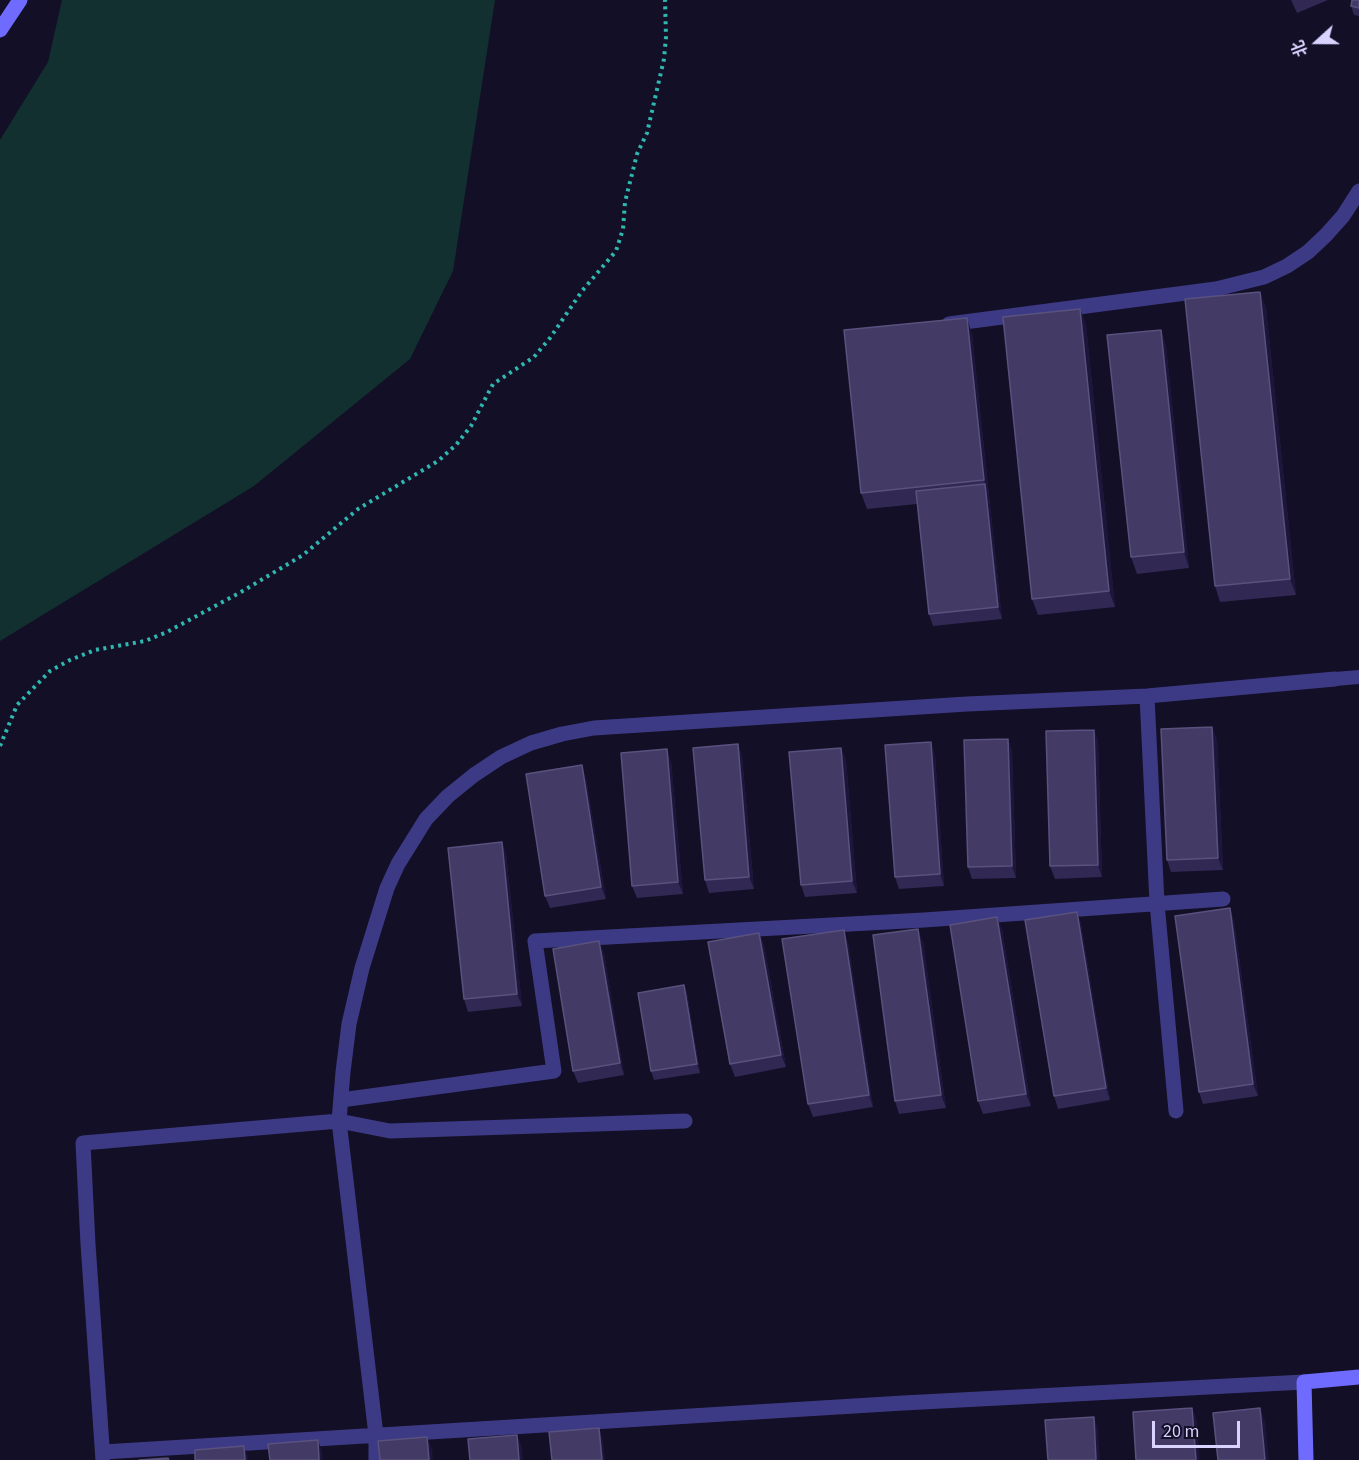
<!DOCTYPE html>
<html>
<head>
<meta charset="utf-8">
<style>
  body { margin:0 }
  #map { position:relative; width:1359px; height:1460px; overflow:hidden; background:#130f26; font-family:"Source Sans 3","Noto Sans SC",sans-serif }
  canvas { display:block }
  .north { position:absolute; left:1287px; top:12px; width:60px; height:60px; -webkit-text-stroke:4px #130f26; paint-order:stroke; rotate:249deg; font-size:16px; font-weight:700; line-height:24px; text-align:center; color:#d9d4ff }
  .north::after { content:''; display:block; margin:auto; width:21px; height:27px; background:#d9d4ff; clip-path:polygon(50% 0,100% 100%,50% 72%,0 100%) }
  .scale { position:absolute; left:1152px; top:1421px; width:88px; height:27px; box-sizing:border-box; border:3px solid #d9d4ff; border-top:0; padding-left:8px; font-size:18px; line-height:21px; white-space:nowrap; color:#d9d4ff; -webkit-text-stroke:4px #130f26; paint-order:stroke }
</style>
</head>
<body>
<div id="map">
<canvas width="1359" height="1460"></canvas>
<div class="north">北</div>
<div class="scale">20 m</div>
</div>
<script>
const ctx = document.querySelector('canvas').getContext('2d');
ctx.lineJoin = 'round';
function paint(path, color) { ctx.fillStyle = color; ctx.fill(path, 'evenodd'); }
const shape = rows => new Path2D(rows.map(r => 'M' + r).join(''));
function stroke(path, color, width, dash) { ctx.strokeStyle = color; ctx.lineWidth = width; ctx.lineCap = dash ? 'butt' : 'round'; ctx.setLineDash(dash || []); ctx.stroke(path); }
paint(shape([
  [62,0,495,0,453,271,410,359,254,486,0,641,0,140,48,62]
]), '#12302f');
stroke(shape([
  [0,746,17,705,50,671,70,660,95,650,145,641,167,632,241,592,303,555,358,509,438,461,456,445,471,426,493,384,534,357,550,338,582,291,616,251,623,229,625,202,637,154,647,133,664,59,666,37,665,0]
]), '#2fb8b0', 4, [3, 4.5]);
stroke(shape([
  [1335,679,1359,677]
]), '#3d3a85', 14);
stroke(shape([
  [949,324,1216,289,1264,277,1287,266,1308,252,1326,235,1343,216,1359,191],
  [1147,696,1157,903,1176,1111],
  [341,1100,554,1071,535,941,924,920,1223,899],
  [103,1452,903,1403,1304,1382],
  [103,1460,88,1244,83,1143,339,1121,390,1131,685,1121],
  [376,1460,376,1435,339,1121,343,1072,349,1024,362,968,387,888,398,864,426,819,448,796,474,775,501,757,531,743,562,734,594,728,967,704,1147,696,1335,679]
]), '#3d3a85', 15);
stroke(shape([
  [0,30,20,0],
  [1306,1460,1304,1382,1359,1377]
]), '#6f6bff', 15);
paint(shape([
  [1291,0,1328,0,1297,13],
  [1359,0,1359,16,1354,15,1351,6],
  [1260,292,1266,308,1296,595,1220,602,1215,586],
  [1080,309,1086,325,1115,607,1038,615,1032,599],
  [1161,330,1166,346,1189,568,1137,574,1131,557],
  [972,334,1002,619,933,626,929,614,917,504,867,509,861,493],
  [1212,727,1217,740,1223,870,1171,872,1167,860],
  [1094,730,1098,742,1102,877,1055,879,1050,866],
  [1008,739,1012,751,1016,878,972,879,968,867],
  [738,744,742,757,754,889,709,893,705,880],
  [841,748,846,760,857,893,805,897,801,885],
  [935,755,944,886,899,889,895,877],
  [671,761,683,894,637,898,632,886],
  [586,778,606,899,550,908,545,896],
  [506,854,522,1006,468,1012,464,999],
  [1230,908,1234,921,1258,1096,1203,1104,1199,1092],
  [1077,912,1081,924,1110,1100,1058,1109,1054,1096],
  [1002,929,1031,1106,983,1114,978,1101],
  [759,933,764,945,786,1067,735,1077,730,1064],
  [923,941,946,1108,899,1114,895,1101],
  [848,942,873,1107,813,1117,808,1104],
  [604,953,624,1075,578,1083,573,1071],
  [684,985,687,993,700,1073,654,1080,651,1071]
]), '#312854');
paint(shape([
  [1260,292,1266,308,1296,595,1290,579],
  [1080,309,1086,325,1115,607,1109,591],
  [967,318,972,334,989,496,984,480],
  [1161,330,1166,346,1189,568,1184,552],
  [985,484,989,496,1002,619,998,607],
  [1212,727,1217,740,1223,870,1218,858],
  [1094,730,1098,742,1102,877,1098,865],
  [1008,739,1012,751,1016,878,1012,866],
  [931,742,935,755,944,886,940,874],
  [738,744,742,757,754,889,749,877],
  [841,748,846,760,857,893,852,881],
  [667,749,671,761,683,894,678,882],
  [582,765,586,778,606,899,601,887],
  [502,842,506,854,522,1006,517,994],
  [1230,908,1234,921,1258,1096,1253,1084],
  [1077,912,1081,924,1110,1100,1106,1088],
  [997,917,1002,929,1031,1106,1026,1094],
  [918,929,923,941,946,1108,941,1095],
  [844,930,848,942,873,1107,869,1095],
  [759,933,764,945,786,1067,781,1055],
  [599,941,604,953,624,1075,620,1063],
  [684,985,687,993,700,1073,697,1064],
  [1192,1408,1197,1420,1200,1460,1196,1460],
  [1260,1408,1265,1421,1269,1460,1265,1460],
  [1094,1417,1098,1429,1100,1460,1096,1460],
  [599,1428,603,1440,605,1460,602,1460],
  [517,1435,522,1447,523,1460,519,1460],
  [427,1437,432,1449,433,1460,429,1460],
  [318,1440,322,1452,323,1460,319,1460],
  [244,1446,248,1458,248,1460,245,1460]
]), '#1d163a');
const building = shape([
  [1352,0,1359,0,1359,8,1351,6,1352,0],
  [1260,292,1290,579,1215,586,1185,299,1260,292],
  [1080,309,1109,591,1032,599,1003,317,1080,309],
  [967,318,984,480,861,493,844,330,967,318],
  [1161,330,1184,552,1131,557,1107,335,1161,330],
  [985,484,998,607,929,614,916,491,985,484],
  [1212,727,1218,858,1167,860,1161,729,1212,727],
  [1094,730,1098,865,1050,866,1046,731,1094,730],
  [1008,739,1012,866,968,867,964,740,1008,739],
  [931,742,940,874,895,877,885,745,931,742],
  [738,744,749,877,705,880,693,748,738,744],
  [841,748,852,881,801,885,789,752,841,748],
  [667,749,678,882,632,886,621,753,667,749],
  [582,765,601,887,545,896,526,774,582,765],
  [502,842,517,994,464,999,448,848,502,842],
  [1230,908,1253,1084,1199,1092,1175,916,1230,908],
  [1077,912,1106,1088,1054,1096,1025,920,1077,912],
  [997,917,1026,1094,978,1101,950,925,997,917],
  [918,929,941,1095,895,1101,873,935,918,929],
  [844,930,869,1095,808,1104,782,939,844,930],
  [759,933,781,1055,730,1064,708,942,759,933],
  [599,941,620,1063,573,1071,553,949,599,941],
  [684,985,697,1064,651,1071,638,993,684,985],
  [1192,1408,1196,1460,1136,1460,1133,1412,1192,1408],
  [1260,1408,1265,1460,1218,1460,1213,1413,1260,1408],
  [1094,1417,1096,1460,1048,1460,1045,1420,1094,1417],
  [599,1428,602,1460,552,1460,549,1432,599,1428],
  [517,1435,519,1460,470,1460,468,1439,517,1435],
  [427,1437,429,1460,380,1460,378,1441,427,1437],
  [318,1440,319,1460,270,1460,268,1444,318,1440],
  [244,1446,245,1460,195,1460,195,1450,244,1446],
  [168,1458,169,1460,139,1460,168,1458]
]);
paint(building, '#433a66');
stroke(building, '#5a527e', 1.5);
</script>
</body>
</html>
